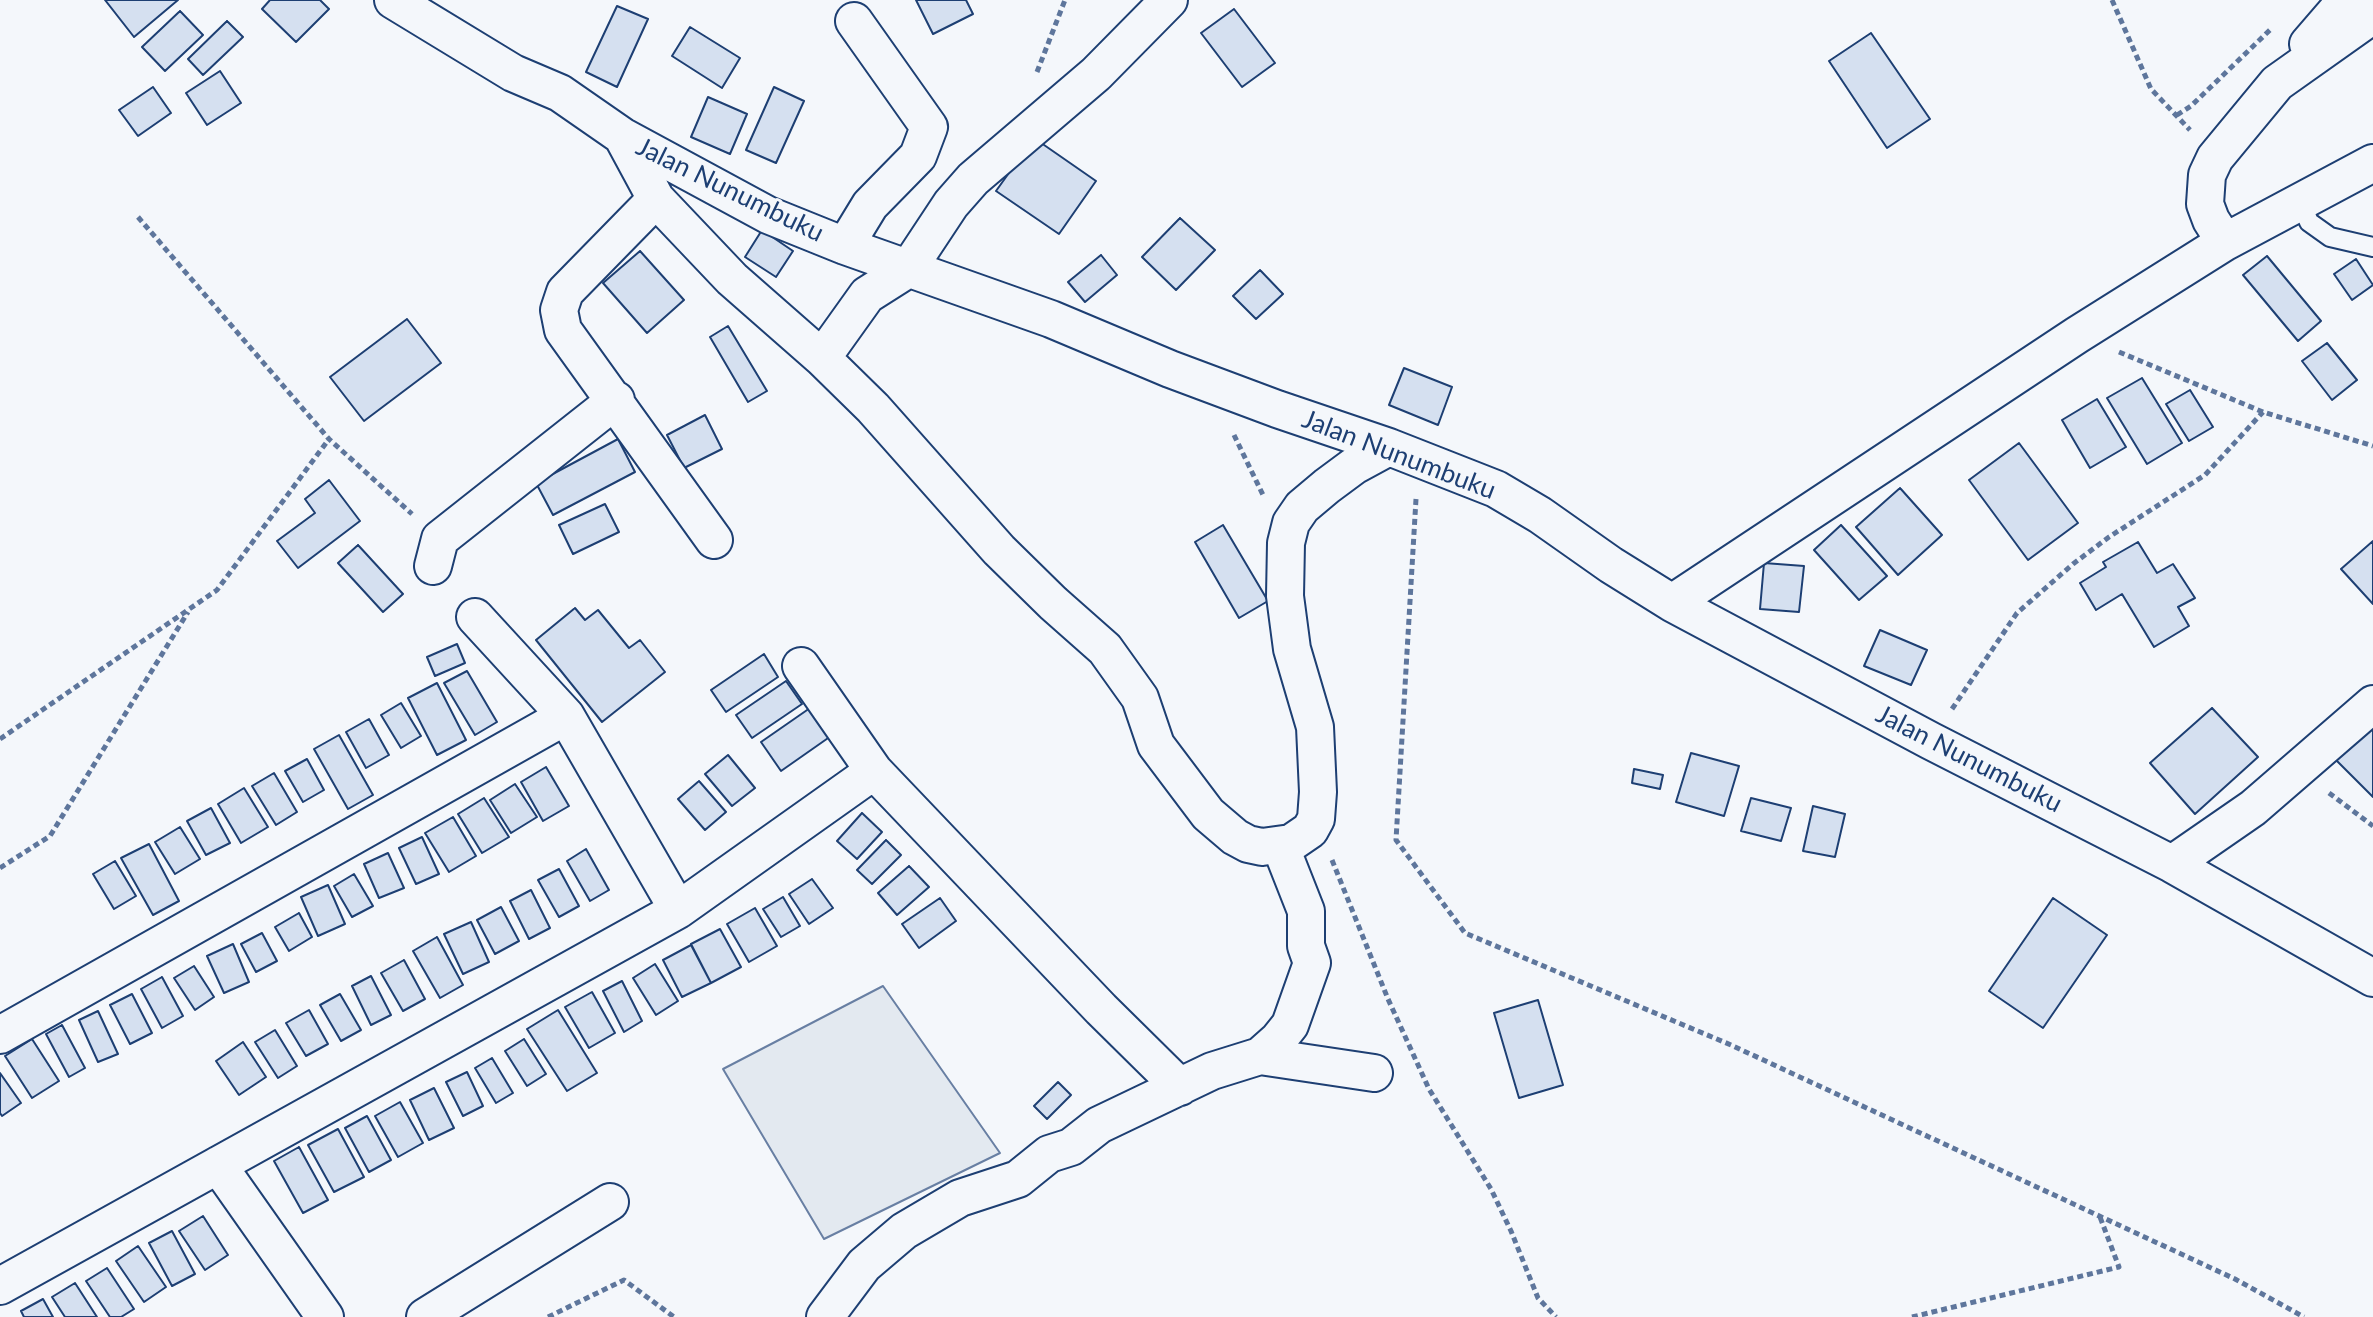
<!DOCTYPE html>
<html>
<head>
<meta charset="utf-8">
<style>
  body { margin:0 }
  canvas { display:block; background:#f4f7fb }
</style>
</head>
<body>
<canvas width="2373" height="1317"></canvas>
<script>
const ctx = document.querySelector('canvas').getContext('2d');
ctx.lineJoin = 'round';
function paint(path, color) { ctx.fillStyle = color; ctx.fill(path, 'evenodd'); }
const shape = rows => new Path2D(rows.map(r => 'M' + r).join(''));
function stroke(path, color, width, dash) { ctx.strokeStyle = color; ctx.lineWidth = width; ctx.lineCap = dash ? 'butt' : 'round'; ctx.setLineDash(dash || []); ctx.stroke(path); }
function label(font, color, halo, rows, align = 'center') {
  ctx.font = font + ' Lato,sans-serif'; ctx.lineWidth = 6; ctx.setLineDash([]); ctx.textBaseline = 'middle'; ctx.strokeStyle = halo; ctx.fillStyle = color; for (const [text, x, y, turn = 0] of rows) {
    ctx.save(); ctx.translate(x, y); ctx.rotate((+turn || 0) * Math.PI / 180); ctx.textAlign = isNaN(turn) ? turn : align; if (halo) ctx.strokeText(text, 0, 0); ctx.fillText(text, 0, 0); ctx.restore();
  }
}
const green = shape([
  [883,986,1000,1153,824,1239,723,1069,883,986]
]);
paint(green, '#e3e9f0');
stroke(green, '#687fa3', 2);
const building = shape([
  [105,0,178,0,134,37,105,0],
  [270,0,320,0,329,9,296,42,262,9,270,0],
  [916,0,966,0,973,14,933,34,916,0],
  [617,6,648,19,617,87,586,72,617,6],
  [1234,9,1275,63,1242,87,1201,33,1234,9],
  [180,11,203,35,165,71,142,47,180,11],
  [227,21,243,37,203,75,188,59,227,21],
  [690,27,740,58,722,88,672,56,690,27],
  [1871,33,1930,119,1887,148,1829,61,1871,33],
  [220,71,241,103,207,125,186,93,220,71],
  [153,87,171,113,138,136,119,110,153,87],
  [774,87,804,101,776,163,746,150,774,87],
  [708,97,747,114,730,154,691,137,708,97],
  [1034,138,1096,181,1059,234,996,191,1034,138],
  [1180,218,1215,250,1176,290,1142,257,1180,218],
  [762,230,793,251,776,277,745,257,762,230],
  [640,251,684,300,647,333,603,283,640,251],
  [1101,255,1117,275,1085,302,1068,282,1101,255],
  [2267,256,2321,321,2298,341,2243,275,2267,256],
  [2356,259,2373,285,2352,300,2334,274,2356,259],
  [1260,270,1283,294,1256,319,1233,296,1260,270],
  [407,319,441,363,364,421,330,377,407,319],
  [728,326,767,391,748,402,710,337,728,326],
  [2327,343,2357,380,2332,400,2302,361,2327,343],
  [1404,368,1452,387,1438,425,1389,405,1404,368],
  [2142,378,2182,443,2147,464,2107,398,2142,378],
  [2190,390,2213,427,2189,441,2166,404,2190,390],
  [2097,399,2126,447,2090,468,2062,420,2097,399],
  [705,415,722,449,684,468,667,435,705,415],
  [618,439,635,472,553,515,536,483,618,439],
  [2019,443,2078,523,2028,560,1969,480,2019,443],
  [329,480,360,521,298,568,277,541,315,513,305,499,329,480],
  [1900,488,1942,535,1898,575,1856,527,1900,488],
  [605,504,619,532,573,554,559,525,605,504],
  [1223,525,1268,601,1239,618,1195,542,1223,525],
  [1841,525,1887,576,1859,600,1814,550,1841,525],
  [2373,541,2373,604,2341,569,2373,541],
  [2138,542,2157,573,2173,564,2195,598,2178,607,2189,626,2154,647,2122,594,2096,610,2080,583,2106,567,2103,562,2138,542],
  [358,545,403,594,383,612,338,563,358,545],
  [1764,563,1804,566,1799,612,1760,609,1764,563],
  [575,608,585,620,598,610,629,648,640,640,665,672,602,722,536,640,575,608],
  [1880,630,1927,650,1911,685,1864,666,1880,630],
  [457,644,465,663,435,676,427,657,457,644],
  [764,654,778,677,726,712,711,690,764,654],
  [467,671,497,722,475,735,444,683,467,671],
  [786,681,802,704,752,738,736,715,786,681],
  [437,683,466,740,437,755,408,698,437,683],
  [401,703,421,736,401,748,381,715,401,703],
  [810,708,831,736,781,771,761,742,810,708],
  [2212,708,2258,757,2195,814,2150,763,2212,708],
  [2373,718,2373,797,2333,757,2373,718],
  [369,719,389,755,366,768,346,732,369,719],
  [339,735,373,795,348,809,314,749,339,735],
  [1691,753,1739,766,1724,816,1676,802,1691,753],
  [728,755,755,788,732,806,705,774,728,755],
  [307,759,324,790,303,802,285,771,307,759],
  [546,767,569,806,543,821,521,782,546,767],
  [1634,769,1663,775,1660,789,1632,783,1634,769],
  [274,773,297,812,276,825,252,786,274,773],
  [699,781,726,812,705,830,678,799,699,781],
  [515,784,537,817,511,833,490,800,515,784],
  [244,788,268,827,241,843,218,804,244,788],
  [484,798,509,837,482,853,458,814,484,798],
  [1751,798,1791,808,1781,841,1741,831,1751,798],
  [1813,806,1845,814,1835,857,1803,851,1813,806],
  [211,808,230,843,206,855,187,821,211,808],
  [862,813,882,832,857,859,837,841,862,813],
  [453,817,476,856,449,872,425,833,453,817],
  [180,827,200,859,175,874,155,842,180,827],
  [422,837,439,874,416,884,399,848,422,837],
  [886,840,901,855,872,884,857,870,886,840],
  [149,844,179,901,153,915,121,858,149,844],
  [586,849,609,890,590,901,567,861,586,849],
  [388,853,404,888,379,898,364,864,388,853],
  [115,861,136,896,114,909,93,874,115,861],
  [909,866,929,887,897,915,878,893,909,866],
  [559,869,579,906,559,917,538,880,559,869],
  [354,874,373,906,352,917,334,886,354,874],
  [812,879,833,908,809,924,789,894,812,879],
  [328,885,345,924,318,936,301,897,328,885],
  [531,890,550,928,529,939,510,901,531,890],
  [783,897,800,926,781,937,763,909,783,897],
  [940,898,956,921,919,948,902,924,940,898],
  [2053,898,2107,935,2043,1028,1989,991,2053,898],
  [501,907,519,941,495,954,477,920,501,907],
  [755,908,777,946,749,962,727,924,755,908],
  [299,913,312,937,289,951,275,927,299,913],
  [471,922,489,962,463,974,444,934,471,922],
  [720,929,741,967,711,983,691,944,720,929],
  [262,933,277,961,256,972,241,944,262,933],
  [437,937,463,985,440,998,413,951,437,937],
  [233,944,249,982,224,993,207,956,233,944],
  [691,945,711,983,682,997,663,960,691,945],
  [404,960,425,999,403,1011,381,973,404,960],
  [655,964,678,1001,656,1015,633,978,655,964],
  [194,966,214,997,195,1010,174,978,194,966],
  [371,976,391,1015,371,1025,352,986,371,976],
  [162,977,183,1016,162,1028,141,989,162,977],
  [622,981,642,1021,624,1032,603,991,622,981],
  [592,992,615,1033,589,1048,565,1007,592,992],
  [132,994,152,1033,130,1044,110,1005,132,994],
  [340,994,361,1030,341,1041,320,1005,340,994],
  [1538,1000,1563,1085,1519,1098,1494,1013,1538,1000],
  [309,1010,328,1044,306,1056,286,1023,309,1010],
  [558,1010,597,1073,567,1091,527,1029,558,1010],
  [98,1011,118,1054,98,1062,79,1020,98,1011],
  [62,1025,85,1068,69,1077,46,1034,62,1025],
  [275,1030,297,1066,278,1078,255,1042,275,1030],
  [32,1039,59,1081,32,1098,5,1056,32,1039],
  [524,1039,546,1074,527,1086,505,1051,524,1039],
  [243,1042,266,1077,239,1095,216,1061,243,1042],
  [492,1058,513,1093,496,1103,475,1068,492,1058],
  [467,1072,483,1106,463,1116,446,1082,467,1072],
  [0,1073,21,1103,2,1116,0,1113,0,1073],
  [1058,1082,1071,1095,1047,1119,1034,1106,1058,1082],
  [434,1088,454,1128,429,1140,410,1100,434,1088],
  [400,1102,423,1143,398,1157,375,1116,400,1102],
  [367,1116,391,1160,369,1172,345,1128,367,1116],
  [338,1129,364,1177,334,1192,308,1145,338,1129],
  [299,1147,328,1200,303,1213,274,1161,299,1147],
  [203,1216,228,1255,205,1270,179,1231,203,1216],
  [172,1231,195,1274,172,1286,149,1243,172,1231],
  [138,1246,166,1287,144,1302,116,1261,138,1246],
  [107,1268,134,1309,121,1317,110,1317,86,1281,107,1268],
  [75,1283,97,1317,65,1317,52,1297,75,1283],
  [43,1299,53,1317,24,1317,21,1311,43,1299]
]);
paint(building, '#d5e0f0');
stroke(building, '#1d3f73', 2);
const service = shape([
  [2301,203,2309,222,2330,237,2373,247]
]);
const minor = shape([
  [393,0,513,73,560,93,622,136,768,215,845,246,1051,319,1170,369,1277,409,1389,447,1496,489,1540,515,1611,565,1672,603,1931,741,2172,864,2373,978],
  [2308,44,2346,0],
  [622,136,656,199,732,279,822,358,873,408,999,550,1053,603,1105,649,1140,698,1156,745,1208,814,1235,837,1248,844,1262,847,1291,843,1310,830,1316,819,1318,792,1315,727,1292,649,1285,596,1286,543,1291,523,1302,507,1327,486,1354,466,1389,447],
  [656,199,565,292,559,310,563,330,714,540],
  [2225,242,2211,220,2205,204,2207,175,2215,158,2277,83,2373,15],
  [845,246,870,205,918,156,929,127,854,21],
  [822,358,867,295,908,269,951,204,973,179,1096,74,1169,0],
  [433,566,440,539,616,400],
  [1672,603,2077,335,2225,242,2373,163],
  [475,617,566,716,678,910],
  [801,666,874,771,1101,1009,1180,1087],
  [2172,864,2253,808,2373,704],
  [0,1035,566,716],
  [1260,1056,1374,1073],
  [218,1165,325,1317],
  [0,1286,678,910,874,771],
  [425,1317,610,1202],
  [825,1317,864,1265,904,1231,960,1198,1018,1179,1049,1154,1071,1147,1099,1125,1212,1071,1260,1056,1278,1040,1290,1025,1312,963,1306,946,1306,911,1280,845]
]);
stroke(service, '#1d3f73', 22);
stroke(minor, '#1d3f73', 40);
stroke(shape([
  [2112,0,2151,89,2190,130],
  [1037,72,1065,0],
  [2177,115,2191,106,2272,28],
  [138,217,329,439,412,514],
  [2119,352,2263,412,2373,446],
  [1234,435,1263,495],
  [1416,499,1396,840,1465,933,1731,1045,2235,1279,2304,1317],
  [1952,709,2017,613,2073,564,2109,537,2205,475,2263,412],
  [0,739,217,590,329,439],
  [2329,793,2373,826],
  [1332,860,1388,999,1429,1089,1491,1189,1511,1231,1538,1298,1556,1317],
  [0,868,50,836,188,612],
  [548,1317,624,1280,674,1317],
  [1912,1317,2119,1267,2100,1217]
]), '#5e769c', 5, [6, 4]);
stroke(service, '#f4f7fb', 18);
stroke(minor, '#f4f7fb', 36);
label('26px', '#1d3f73', '#f4f7fb', [
  ["Jalan Nunumbuku",730,190,26],
  ["Jalan Nunumbuku",1399,455,21],
  ["Jalan Nunumbuku",1969,759,27]
]);
</script>
</body>
</html>
